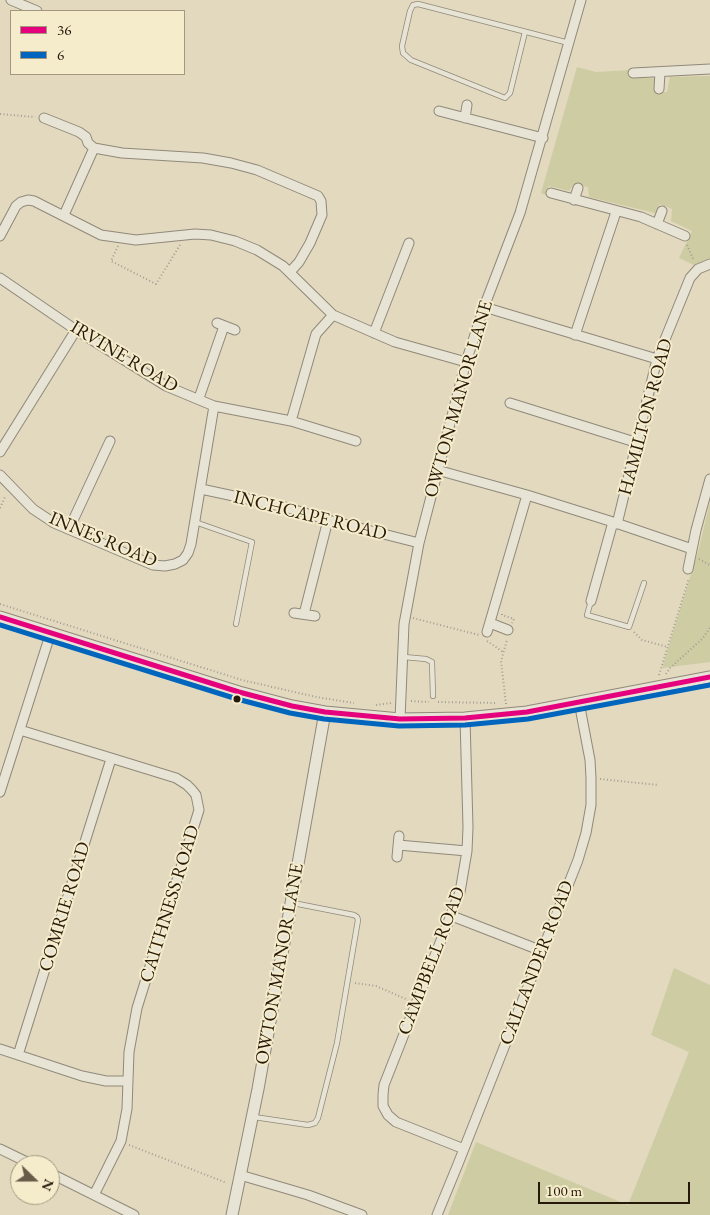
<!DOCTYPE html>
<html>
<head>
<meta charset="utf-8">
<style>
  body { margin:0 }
  #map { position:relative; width:710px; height:1215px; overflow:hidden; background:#e2d9bf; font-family:"EB Garamond",serif }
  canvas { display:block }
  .legend { position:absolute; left:10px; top:10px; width:175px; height:65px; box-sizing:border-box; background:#f5eccc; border:1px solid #a3987e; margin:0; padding:6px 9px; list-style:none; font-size:15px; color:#271909 }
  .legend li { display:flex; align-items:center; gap:10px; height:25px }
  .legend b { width:25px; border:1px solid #a3987e }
  .north { position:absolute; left:10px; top:1155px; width:50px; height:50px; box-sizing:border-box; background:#f5eccc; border:1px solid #a3987e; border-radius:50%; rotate:112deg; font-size:14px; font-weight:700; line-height:20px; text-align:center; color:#271909 }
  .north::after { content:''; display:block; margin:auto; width:18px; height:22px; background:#685c49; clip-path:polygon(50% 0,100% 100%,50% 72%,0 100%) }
  .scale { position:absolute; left:538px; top:1182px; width:152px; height:22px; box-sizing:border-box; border:2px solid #271909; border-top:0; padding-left:6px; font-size:15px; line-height:18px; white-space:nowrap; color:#271909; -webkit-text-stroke:4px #f5eccc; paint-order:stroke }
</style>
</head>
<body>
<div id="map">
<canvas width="710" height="1215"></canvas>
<ul class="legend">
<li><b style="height:6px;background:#e5007d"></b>36</li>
<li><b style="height:6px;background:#0065bd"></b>6</li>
</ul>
<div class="north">N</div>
<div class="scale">100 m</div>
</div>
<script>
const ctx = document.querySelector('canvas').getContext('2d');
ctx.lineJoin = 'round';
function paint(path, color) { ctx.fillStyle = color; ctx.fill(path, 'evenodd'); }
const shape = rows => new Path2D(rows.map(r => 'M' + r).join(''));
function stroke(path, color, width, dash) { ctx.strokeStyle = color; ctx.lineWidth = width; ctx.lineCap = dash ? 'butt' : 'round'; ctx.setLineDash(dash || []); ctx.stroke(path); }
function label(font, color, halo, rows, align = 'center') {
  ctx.font = font + ' "EB Garamond",serif'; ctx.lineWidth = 4; ctx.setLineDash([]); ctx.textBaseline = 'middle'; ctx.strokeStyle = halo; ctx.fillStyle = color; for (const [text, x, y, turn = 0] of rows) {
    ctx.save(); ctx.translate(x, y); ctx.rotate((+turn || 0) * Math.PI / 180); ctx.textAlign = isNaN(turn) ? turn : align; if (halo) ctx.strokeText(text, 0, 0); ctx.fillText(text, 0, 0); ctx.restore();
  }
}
paint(shape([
  [577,67,596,72,630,70,631,78,656,78,658,92,667,92,670,77,710,76,710,258,694,265,679,258,692,231,671,221,672,209,660,204,655,213,589,197,588,187,574,184,569,191,549,186,546,195,541,193],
  [710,502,710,662,662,668,699,548],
  [674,968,710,985,710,1215,448,1215,476,1142,628,1205,689,1052,651,1035]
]), '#cdcca2');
const service = shape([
  [525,32,510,93,505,98,411,60,403,53,402,46,410,11,413,5,418,4,569,43],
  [195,522,252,542,236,624],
  [591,601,587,615,629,627,644,583],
  [404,657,426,659,432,662,433,696],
  [254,1117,308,1125,315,1123,318,1118,337,1043,358,920,357,917,354,915,293,903]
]);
const minor = shape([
  [11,0,37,11],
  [633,73,710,69],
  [659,89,660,72],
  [439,111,543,138],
  [44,118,79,132,86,137,88,143,94,148],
  [465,118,467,105],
  [551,193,641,217,685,236],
  [574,200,578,188],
  [64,215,94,148,122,153,203,158,231,163,257,170,318,196,321,201,322,215,310,243,299,262,290,272],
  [657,224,662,211],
  [0,236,16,206,21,202,28,200,34,201,101,235,136,240,195,234,211,235,235,241,257,250,283,266,333,315,395,342,466,362],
  [0,278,76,330,166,386,214,406,291,421,316,334,333,315],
  [484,307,657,359],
  [217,323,235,330],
  [374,333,409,243],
  [575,335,616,212],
  [199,398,224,326],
  [510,403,638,443],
  [291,421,356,441],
  [0,452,76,330],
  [437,470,527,495,613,522,692,549],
  [0,475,33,509,54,523,153,565,165,566,175,564,183,560,188,553,191,544,214,406],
  [201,489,285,507,328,520,419,543],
  [617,524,657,359,690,278,698,269,710,264],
  [69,529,110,441],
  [688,569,696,530,710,479],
  [591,601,613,522],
  [294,613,315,616],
  [304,614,328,520],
  [490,623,508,630],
  [487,632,527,495],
  [400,719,404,624,419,543,466,362,484,307,520,213,581,0],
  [20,730,176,778,187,785,192,790,196,795,199,810,137,1008,129,1052,127,1109,121,1141,94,1195],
  [0,792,51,632],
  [398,845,467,851],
  [397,857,399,836],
  [452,916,542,951],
  [0,1049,82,1076,106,1081,128,1081],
  [18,1055,111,759],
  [0,1149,33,1165],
  [464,1149,396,1122,388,1115,383,1106,383,1095,384,1085,460,892,467,851,468,827,465,718],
  [50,1173,134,1215],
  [240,1175,308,1195,362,1215],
  [437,1215,458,1164,578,860,586,833,591,805,591,778,590,760,579,702]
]);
const tertiary = shape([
  [0,617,239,692,292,706,325,712,400,719,465,718,527,712,710,677],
  [232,1215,258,1089,325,712]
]);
stroke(service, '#908979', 6);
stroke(minor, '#908979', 11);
stroke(tertiary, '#908979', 13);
stroke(shape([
  [0,114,35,117],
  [687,245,694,261],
  [118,246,111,261,156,284,180,245],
  [0,508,5,497],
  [699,559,710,565],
  [0,604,242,680,316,697,354,703],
  [502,614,502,615,514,619,512,623],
  [413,618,479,635],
  [634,632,642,640,668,647],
  [487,641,503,652],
  [666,674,670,668,702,639,710,628],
  [659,675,689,578],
  [411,701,429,702],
  [438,702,496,703],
  [506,704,501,661,507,640],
  [376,705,391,703],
  [600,779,658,785],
  [355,983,376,986,408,1000],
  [129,1145,227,1183]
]), '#a29e92', 2, [1, 2.5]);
stroke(service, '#e7e3d5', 4.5);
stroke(minor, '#e7e3d5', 9);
stroke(tertiary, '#e7e3d5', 11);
stroke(shape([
  [0,617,239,692,292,706,325,712,400,719,465,718,527,712,710,677]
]), '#e5007d', 5);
stroke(shape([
  [0,625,237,699,290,713,324,719,399,726,465,725,528,719,710,685]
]), '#0065bd', 5);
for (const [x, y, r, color] of [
  [237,699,4.5,"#271909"]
]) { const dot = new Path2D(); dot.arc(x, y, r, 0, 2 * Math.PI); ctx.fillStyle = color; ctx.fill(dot); stroke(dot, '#f5eccc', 2); }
label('19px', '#271909', '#f5eccc', [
  ["IRVINE ROAD",124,357,31],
  ["OWTON MANOR LANE",459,399,-74],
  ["HAMILTON ROAD",646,417,-75],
  ["INCHCAPE ROAD",310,516,14],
  ["INNES ROAD",103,540,23],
  ["CAITHNESS ROAD",170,904,-73],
  ["COMRIE ROAD",65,907,-73],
  ["CAMPBELL ROAD",432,961,-69],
  ["CALLANDER ROAD",537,963,-69],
  ["OWTON MANOR LANE",280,964,-80]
]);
</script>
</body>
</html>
